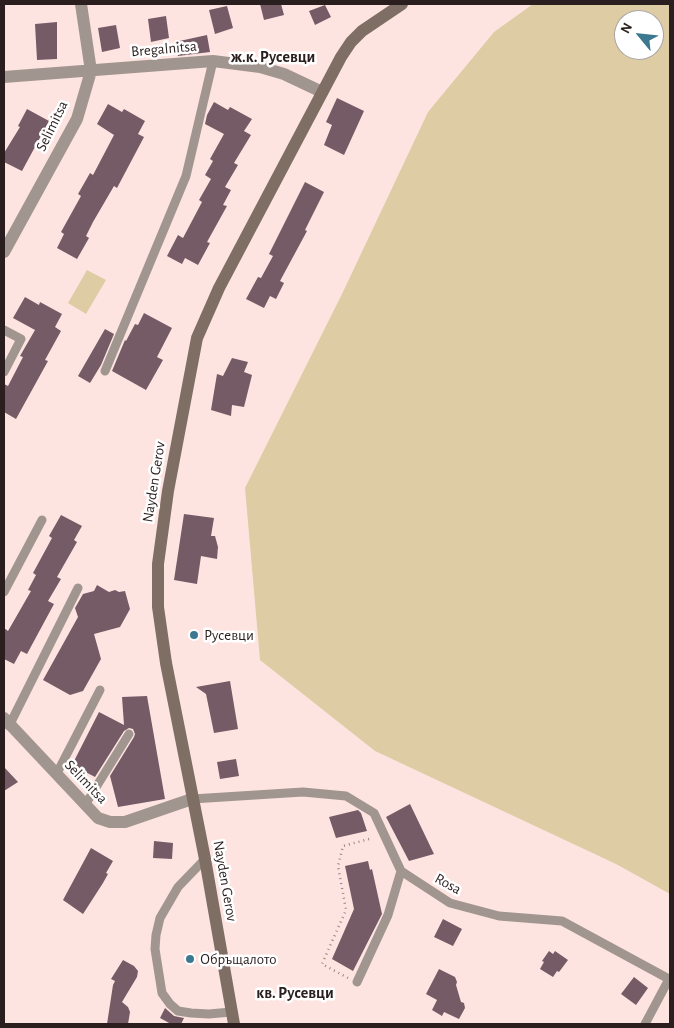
<!DOCTYPE html>
<html>
<head>
<meta charset="utf-8">
<style>
  body { margin:0 }
  #map { position:relative; width:674px; height:1028px; overflow:hidden; background:#fee4e1; font-family:"Alegreya Sans",sans-serif }
  canvas { display:block }
  .frame { position:absolute; inset:0; border:5px solid #2a1f1e; pointer-events:none }
  .north { position:absolute; left:614px; top:10px; width:50px; height:50px; box-sizing:border-box; background:#fff; border:1px solid #aaa5a5; border-radius:50%; rotate:298deg; font-size:14px; font-weight:700; line-height:20px; text-align:center; color:#2a1f1e }
  .north::after { content:''; display:block; margin:auto; width:18px; height:22px; background:#3c788f; clip-path:polygon(50% 0,100% 100%,50% 72%,0 100%) }
</style>
</head>
<body>
<div id="map">
<canvas width="674" height="1028"></canvas>
<div class="frame"></div>
<div class="north">N</div>
</div>
<script>
const ctx = document.querySelector('canvas').getContext('2d');
ctx.lineJoin = 'round';
function paint(path, color) { ctx.fillStyle = color; ctx.fill(path, 'evenodd'); }
const shape = rows => new Path2D(rows.map(r => 'M' + r).join(''));
function stroke(path, color, width, dash) { ctx.strokeStyle = color; ctx.lineWidth = width; ctx.lineCap = dash ? 'butt' : 'round'; ctx.setLineDash(dash || []); ctx.stroke(path); }
function label(font, color, halo, rows, align = 'center') {
  ctx.font = font + ' "Alegreya Sans",sans-serif'; ctx.lineWidth = 5; ctx.setLineDash([]); ctx.textBaseline = 'middle'; ctx.strokeStyle = halo; ctx.fillStyle = color; for (const [text, x, y, turn = 0] of rows) {
    ctx.save(); ctx.translate(x, y); ctx.rotate((+turn || 0) * Math.PI / 180); ctx.textAlign = isNaN(turn) ? turn : align; if (halo) ctx.strokeText(text, 0, 0); ctx.fillText(text, 0, 0); ctx.restore();
  }
}
paint(shape([
  [533,4,670,4,670,894,616,864,375,751,260,660,245,488,342,294,428,112,494,32],
  [624,20,654,20,654,50,624,50],
  [87,270,106,280,86,314,68,303]
]), '#decca4');
paint(shape([
  [260,4,281,4,284,15,264,20],
  [325,5,331,17,315,25,309,11],
  [227,6,233,28,215,34,209,10],
  [166,16,169,38,151,42,148,19],
  [57,22,57,59,37,60,35,24],
  [116,25,120,48,102,52,98,28],
  [207,35,210,52,178,56,175,42],
  [337,98,364,111,344,155,324,145,332,125,326,122],
  [214,102,228,110,230,107,252,119,244,131,251,135,234,163,238,165,225,187,231,190,223,205,227,206,207,242,210,243,198,265,185,258,182,264,167,256,178,235,183,238,202,202,199,200,211,179,205,175,213,161,210,159,224,134,205,124,207,115],
  [108,104,122,112,124,109,145,121,138,134,144,137,117,188,114,186,93,222,86,236,89,238,77,259,57,248,64,234,61,232,81,196,78,194,90,173,93,175,114,135,97,124],
  [27,109,49,121,22,171,4,162,4,153,20,127,18,126],
  [305,182,324,192,305,230,307,231,280,281,284,283,276,299,270,296,264,308,246,299,258,277,261,278,273,256,269,254],
  [25,297,39,305,40,302,62,314,55,327,61,331,45,360,48,361,16,419,4,412,4,384,8,386,23,357,20,356,35,330,13,318],
  [144,313,172,328,157,357,163,360,146,390,112,371,125,340,126,341,135,324,138,325],
  [105,329,114,334,101,365,90,383,78,376],
  [232,358,248,362,244,372,252,375,244,407,232,405,231,416,211,410,217,374,223,376],
  [184,514,214,518,211,536,215,536,218,547,217,559,201,556,197,584,174,580],
  [61,515,82,526,74,540,77,542,57,577,61,579,48,601,54,604,27,654,21,651,14,664,4,659,4,628,8,631,31,591,28,590,36,575,33,573,52,538,49,536],
  [97,585,109,592,115,590,119,592,125,591,130,609,120,627,94,634,101,659,83,691,70,695,43,680,78,617,75,608,83,594,94,591],
  [230,681,238,729,214,733,206,694,196,687],
  [147,696,165,799,118,807,110,776,134,737,135,734,133,729,129,728,124,731,95,777,72,765,99,712,124,725,122,697],
  [236,759,239,776,220,779,217,762],
  [4,767,18,782,4,791],
  [410,804,434,854,409,861,386,817],
  [358,810,361,813,367,831,336,838,329,817],
  [154,841,173,843,172,859,153,858],
  [91,848,113,861,106,873,108,874,103,883,83,914,63,900],
  [368,861,370,870,372,869,382,914,353,971,332,959,354,909,345,866],
  [443,919,462,929,453,946,434,937],
  [549,951,553,954,555,951,568,960,559,972,557,971,553,977,540,969,544,962,542,961],
  [123,960,134,966,138,971,137,977,122,1002,128,1007,130,1012,128,1024,107,1024,113,985,115,981,111,979],
  [439,969,455,977,457,982,456,985,461,1002,464,1003,465,1008,459,1019,444,1012,442,1016,432,1010,437,1000,426,994],
  [634,977,648,988,636,1005,621,994],
  [165,1008,174,1016,184,1018,181,1024,171,1024,160,1018]
]), '#745b66');
stroke(shape([
  [348,978,322,964,346,910,338,866,343,846,373,838]
]), '#988583', 2.5, [1, 4]);
stroke(shape([
  [4,330,21,339,4,372],
  [105,371,186,176,213,61],
  [4,592,42,520],
  [9,726,78,588],
  [56,775,100,690],
  [192,799,303,792,346,796,374,813,401,871,450,903,499,916,562,921,669,979,645,1024],
  [85,805,129,734],
  [205,859,178,887,160,918,156,935,155,949,162,993,170,1004,178,1011,191,1013,209,1014,231,1012],
  [357,982,388,915,401,871]
]), '#a1968f', 9);
stroke(shape([
  [4,77,213,61,260,67,284,74,322,92],
  [4,252,77,119,91,71,81,4],
  [4,718,98,818,110,822,125,822,192,799]
]), '#a1968f', 12);
stroke(shape([
  [234,1024,205,859,166,663,158,607,158,564,168,491,197,338,219,288,341,57,351,42,362,31,402,4]
]), '#7e6e64', 12);
for (const [x, y, r, color] of [
  [194,635,5,"#3c788f"],
  [190,959,5,"#3c788f"]
]) { const dot = new Path2D(); dot.arc(x, y, r, 0, 2 * Math.PI); ctx.fillStyle = color; ctx.fill(dot); stroke(dot, '#fff', 2); }
label('15px', '#2a1f1e', '#fff', [
  ["Bregalnitsa",164,49,-5],
  ["Selimitsa",52,126,-64],
  ["Nayden Gerov",154,482,-81],
  ["Selimitsa",86,782,46],
  ["Nayden Gerov",225,881,80],
  ["Rosa",448,884,29]
]);
label('15px', '#2a1f1e', '#fff', [
  ["Русевци",204,635],
  ["Обръщалото",200,959]
], 'left');
label('bold 16px', '#2a1f1e', '#fff', [
  ["ж.к. Русевци",273,57],
  ["кв. Русевци",295,993]
]);
</script>
</body>
</html>
